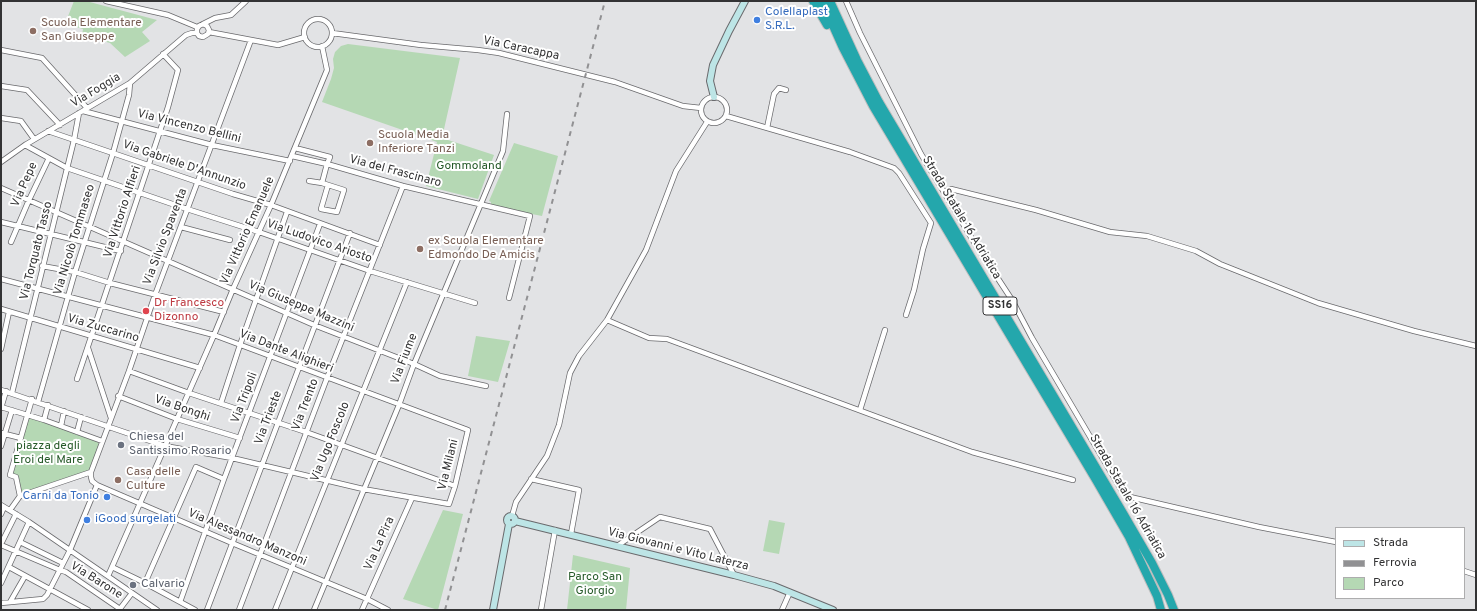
<!DOCTYPE html>
<html>
<head>
<meta charset="utf-8">
<style>
  body { margin:0 }
  #map { position:relative; width:1477px; height:611px; overflow:hidden; background:#e2e3e5; font-family:Overpass,sans-serif }
  canvas { display:block }
  .frame { position:absolute; inset:0; border:2px solid #333334; pointer-events:none }
  .legend { position:absolute; left:1335px; top:527px; width:130px; height:72px; box-sizing:border-box; background:#fff; border:1px solid #adadae; margin:0; padding:5px 7px; list-style:none; font-size:12px; color:#333334 }
  .legend li { display:flex; align-items:center; gap:8px; height:20px }
  .legend b { width:20px; border:1px solid #adadae }
</style>
</head>
<body>
<div id="map">
<canvas width="1477" height="611"></canvas>
<div class="frame"></div>
<ul class="legend">
<li><b style="height:5px;background:#bde5e6"></b>Strada</li>
<li><b style="height:5px;background:#919193"></b>Ferrovia</li>
<li><b style="height:11px;background:#b5d8b4"></b>Parco</li>
</ul>
</div>
<script>
const ctx = document.querySelector('canvas').getContext('2d');
ctx.lineJoin = 'round';
function paint(path, color) { ctx.fillStyle = color; ctx.fill(path, 'evenodd'); }
const shape = rows => new Path2D(rows.map(r => 'M' + r).join(''));
function stroke(path, color, width, dash) { ctx.strokeStyle = color; ctx.lineWidth = width; ctx.lineCap = dash ? 'butt' : 'round'; ctx.setLineDash(dash || []); ctx.stroke(path); }
function label(font, color, halo, rows, align = 'center') {
  ctx.font = font + ' Overpass,sans-serif'; ctx.lineWidth = 4; ctx.setLineDash([]); ctx.textBaseline = 'middle'; ctx.strokeStyle = halo; ctx.fillStyle = color; for (const [text, x, y, turn = 0] of rows) {
    ctx.save(); ctx.translate(x, y); ctx.rotate((+turn || 0) * Math.PI / 180); ctx.textAlign = isNaN(turn) ? turn : align; if (halo) ctx.strokeText(text, 0, 0); ctx.fillText(text, 0, 0); ctx.restore();
  }
}
paint(shape([
  [74,1,86,1,157,20,142,32,150,41,125,57,110,43,82,35,83,29,65,24],
  [348,44,460,58,442,138,494,155,478,199,426,186,437,142,322,102,331,79,334,68,333,59,335,52,341,46],
  [514,143,558,156,542,216,491,206,491,202,489,201],
  [476,336,510,341,498,382,468,376],
  [29,416,97,439,99,445,90,471,21,494,17,477,12,474],
  [443,510,463,514,438,610,403,599],
  [769,520,785,523,779,554,763,551],
  [573,555,630,568,626,610,567,610]
]), '#b5d8b4');
const street = shape([
  [106,1,168,15,197,27],
  [846,1,860,33,921,154,974,242,1012,300,1032,338,1122,491,1130,497,1259,527,1336,542],
  '304 33a14 14 0 1 1 28 0a14 14 0 1 1-28 0Z',
  [203,24,207,26,209,30,208,34,203,37,199,36,197,33,197,29,199,26,215,18,231,15,246,1],
  [209,32,278,45,305,37],
  [332,33,421,45,478,50,499,53,615,82,683,106,701,108],
  [251,40,155,295,129,371,91,472,91,477,92,481,97,485,232,543,367,599,388,610],
  [1,50,42,58,87,108],
  [1,86,27,90,60,125],
  '701 110a13 13 0 1 1 26 0a13 13 0 1 1-26 0Z',
  [83,111,212,145,290,161],
  [726,116,850,152,894,168,899,173,931,223,923,249,914,290,906,315],
  [1,118,21,121,34,139],
  [767,128,774,94,779,88,786,90],
  [48,131,233,194,271,205,380,245],
  [25,145,67,168,187,209,259,232,370,271,475,303],
  [292,156,327,164,330,157,295,148],
  [1,162,25,145,130,83,186,35,192,33,197,33],
  [309,181,322,183,344,190,337,212,321,209,328,185],
  [322,183,327,164,403,186,530,216,509,298],
  [1,188,314,325,414,364,440,376,486,386],
  [944,192,951,189,1036,210,1110,232,1147,236,1196,251,1220,264,1318,303,1414,331,1476,346],
  [1,222,121,251],
  [181,227,230,240],
  [11,242,29,200,49,158],
  [42,266,75,272,110,283,224,312],
  [1,279,214,335,468,430,455,486,449,504,363,489,232,458,165,446,1,390],
  [1,309,200,368],
  [607,320,649,338,667,339,972,452,1073,480],
  [88,348,111,418],
  [1,349,9,312],
  [129,371,189,393,306,432,455,486],
  [77,379,168,107,178,70,163,54],
  [12,393,74,140,79,113],
  [118,396,177,419,240,438],
  [38,402,75,272,113,153,129,95,130,83],
  [221,403,240,345,287,212],
  [1,407,44,420,102,441],
  [1,408,6,391],
  [860,410,885,330],
  [44,420,48,405],
  [61,426,64,411],
  [77,432,81,417],
  [1,433,21,438],
  [1,446,12,410],
  [531,479,579,490,571,534],
  [20,496,16,477,10,475,32,399],
  [1,505,29,522,157,610],
  [10,510,20,496,91,472],
  [1,514,4,507],
  [512,516,516,502,547,456,559,425,570,373,579,356,607,320,646,250,676,171,707,122],
  [20,542,63,563],
  [1,544,16,514],
  [1,545,60,570,66,572,120,609],
  [617,546,660,517,710,529,734,575],
  [9,567,88,610],
  [112,567,145,583,195,610],
  [1464,571,1476,575],
  [108,576,214,335,233,289,271,205,327,70,322,46],
  [1,583,29,522],
  [145,583,196,467,224,479],
  [10,602,25,576],
  [180,602,224,479,320,224],
  [1,603,43,599,47,595,70,550,97,485],
  [119,610,132,593],
  [207,610,350,233],
  [239,610,327,378,403,186],
  [275,610,407,282],
  [314,610,399,405,414,364,503,151,507,114],
  [362,610,412,498],
  [541,610,555,530],
  [782,610,790,592]
]);
const secondary = shape([
  [714,97,710,81,713,65,729,31,745,1],
  '507 520a4 4 0 1 1 8 0a4 4 0 1 1-8 0Z',
  [515,521,734,575,774,586,833,610],
  [493,610,509,524]
]);
const highway = shape([
  [813,1,827,25],
  [822,1,843,48,873,106,1096,480,1129,537,1157,596,1161,610],
  [830,1,857,60,879,102,1123,513,1152,563,1168,595,1174,610]
]);
stroke(street, '#6a6a6d', 6);
stroke(secondary, '#6a6a6d', 8);
stroke(highway, '#bebebe', 10);
stroke(street, '#fff', 4.5);
stroke(secondary, '#bde5e6', 6);
stroke(highway, '#24a7ac', 8);
stroke(shape([
  [445,610,605,1]
]), '#919193', 2, [5, 5]);
for (const [x, y, r, color] of [
  [757,20,4,"#3f7fe0"],
  [33,31,4,"#8d6e63"],
  [370,143,4,"#8d6e63"],
  [420,249,4,"#8d6e63"],
  [146,311,4,"#e0444e"],
  [121,445,4,"#6b7280"],
  [118,480,4,"#8d6e63"],
  [107,497,4,"#3f7fe0"],
  [87,520,4,"#3f7fe0"],
  [133,585,4,"#6b7280"]
]) { const dot = new Path2D(); dot.arc(x, y, r, 0, 2 * Math.PI); ctx.fillStyle = color; ctx.fill(dot); stroke(dot, '#fff', 1.5); }
for (const [x, y, w] of [
  [1000,306,34]
]) { const box = new Path2D(); box.roundRect(x - w / 2, y - 9, w, 18, 3); ctx.fillStyle = '#fff'; ctx.fill(box); stroke(box, '#333334', 1); }
label('bold 11px', '#333334', null, [
  ["SS16",1000,306]
]);
label('12px', '#366cbe', '#fff', [
  ["Colellaplast",765,13],
  ["S.R.L.",765,27],
  ["Carni da Tonio",99,497,"right"],
  ["iGood surgelati",95,520]
], 'left');
label('12px', '#785e54', '#fff', [
  ["Scuola Elementare",41,24],
  ["San Giuseppe",41,38],
  ["Scuola Media",378,136],
  ["Inferiore Tanzi",378,150],
  ["ex Scuola Elementare",428,242],
  ["Edmondo De Amicis",428,256],
  ["Casa delle",126,473],
  ["Culture",126,487]
], 'left');
label('12px', '#333334', '#fff', [
  ["Via Caracappa",521,49,12],
  ["Via Foggia",96,91,-31],
  ["Via Vincenzo Bellini",189,127,14],
  ["Via Gabriele D'Annunzio",184,166,19],
  ["Via del Frascinaro",395,172,15],
  ["Via Pepe",25,185,-66],
  ["Via Vittorio Alfieri",123,212,-72],
  ["Strada Statale 16 Adriatica",961,218,59],
  ["Via Vittorio Emanuele",248,231,-66],
  ["Via Silvio Spaventa",166,237,-69],
  ["Via Nicolò Tommaseo",75,240,-73],
  ["Via Ludovico Ariosto",319,242,19],
  ["Via Torquato Tasso",37,251,-76],
  ["Via Giuseppe Mazzini",301,307,23],
  ["Via Zuccarino",103,329,16],
  ["Via Dante Alighieri",286,352,21],
  ["Via Fiume",405,359,-69],
  ["Via Tripoli",245,398,-69],
  ["Via Trento",306,405,-69],
  ["Via Bonghi",182,409,19],
  ["Via Trieste",269,418,-69],
  ["Via Ugo Foscolo",331,442,-68],
  ["Via Milani",449,465,-76],
  ["Strada Statale 16 Adriatica",1127,497,60],
  ["Via Alessandro Manzoni",247,538,23],
  ["Via La Pira",380,544,-66],
  ["Via Giovanni e Vito Laterza",678,550,14],
  ["Via Barone",96,581,32]
]);
label('12px', '#255928', '#fff', [
  ["Gommoland",469,167],
  ["piazza degli",48,447],
  ["Eroi del Mare",48,461],
  ["Parco San",595,578],
  ["Giorgio",595,592]
]);
label('12px', '#be3a42', '#fff', [
  ["Dr Francesco",154,304],
  ["Dizonno",154,318]
], 'left');
label('12px', '#5b616d', '#fff', [
  ["Chiesa del",129,438],
  ["Santissimo Rosario",129,452],
  ["Calvario",141,585]
], 'left');
</script>
</body>
</html>
